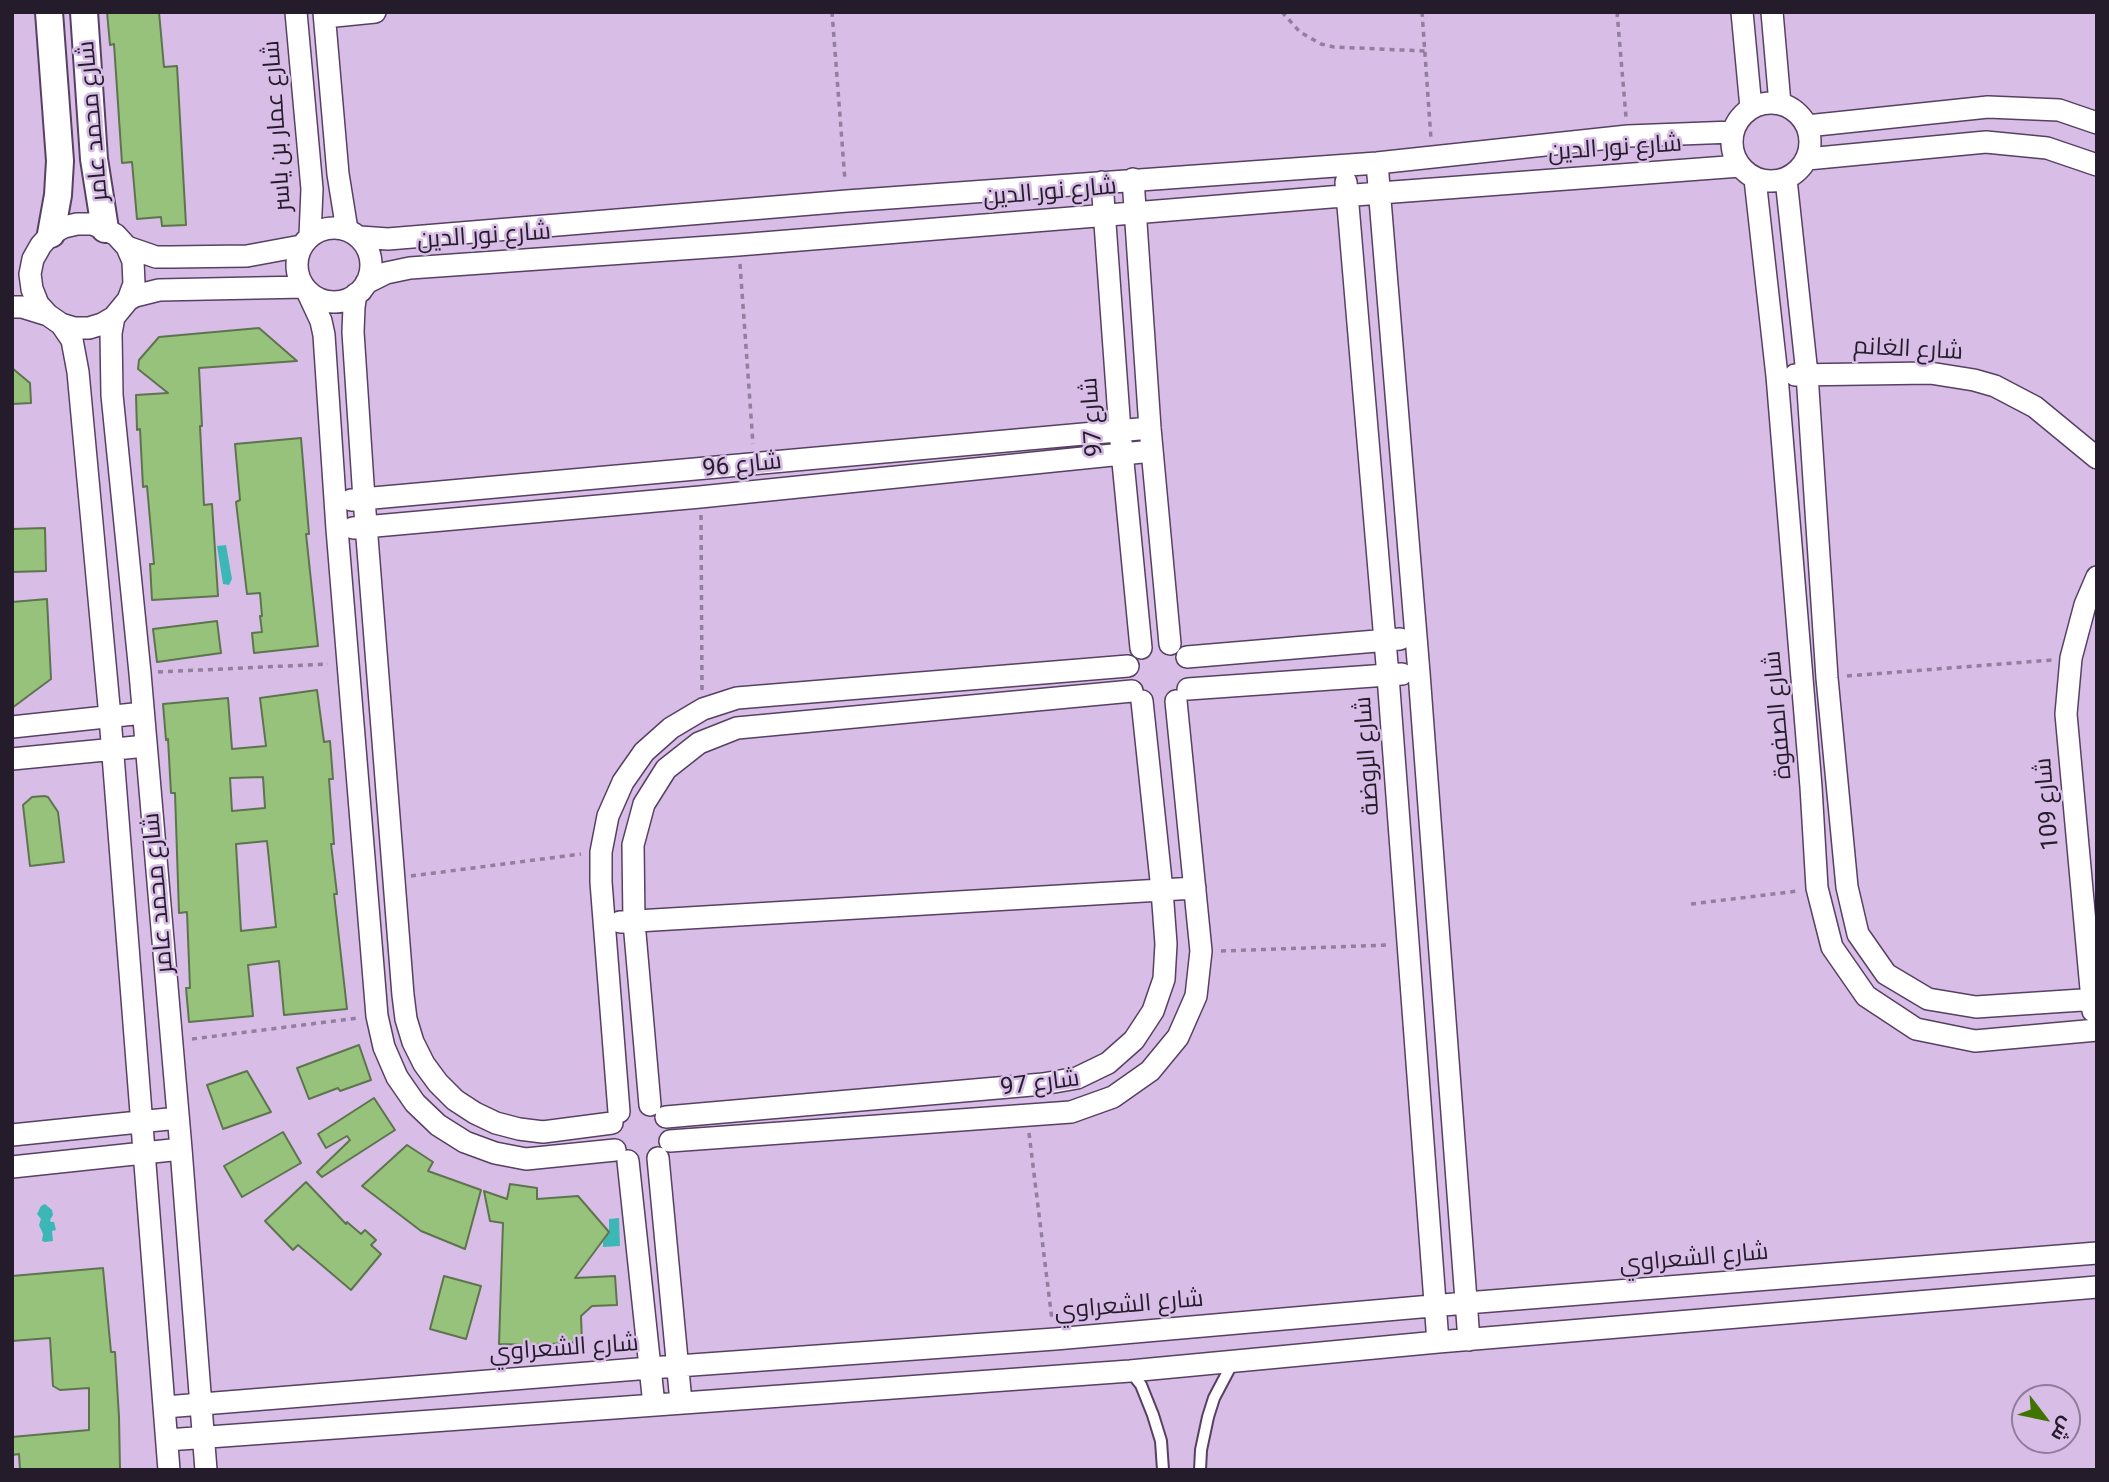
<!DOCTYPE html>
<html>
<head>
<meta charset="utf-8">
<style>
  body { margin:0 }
  #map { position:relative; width:2109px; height:1482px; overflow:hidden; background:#d8bde6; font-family:Roboto,Cairo,sans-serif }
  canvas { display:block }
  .frame { position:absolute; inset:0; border:14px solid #251c2b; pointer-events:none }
  .north { position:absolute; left:2011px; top:1384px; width:70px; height:70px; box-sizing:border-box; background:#d8bde6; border:2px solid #907d9b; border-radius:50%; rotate:122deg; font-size:19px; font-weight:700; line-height:28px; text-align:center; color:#251c2b }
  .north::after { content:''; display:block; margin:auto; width:24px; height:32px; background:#3f7400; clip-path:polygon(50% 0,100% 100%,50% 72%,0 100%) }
</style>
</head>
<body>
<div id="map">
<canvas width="2109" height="1482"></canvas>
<div class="frame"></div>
<div class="north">ش</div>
</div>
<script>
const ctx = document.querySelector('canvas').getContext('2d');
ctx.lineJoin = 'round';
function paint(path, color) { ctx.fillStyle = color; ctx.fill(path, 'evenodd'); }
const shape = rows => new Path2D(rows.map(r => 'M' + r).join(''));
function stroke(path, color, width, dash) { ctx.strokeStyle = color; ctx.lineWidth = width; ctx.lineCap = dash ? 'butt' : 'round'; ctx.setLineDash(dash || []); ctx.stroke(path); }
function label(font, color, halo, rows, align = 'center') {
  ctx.font = font + ' Roboto,Cairo,sans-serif'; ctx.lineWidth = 5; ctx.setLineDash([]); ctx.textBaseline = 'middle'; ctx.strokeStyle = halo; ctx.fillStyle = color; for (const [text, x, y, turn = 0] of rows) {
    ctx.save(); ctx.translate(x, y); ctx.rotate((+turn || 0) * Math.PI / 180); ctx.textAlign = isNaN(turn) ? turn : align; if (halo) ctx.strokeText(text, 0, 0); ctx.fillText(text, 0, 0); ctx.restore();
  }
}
paint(shape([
  [226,545,232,579,229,585,223,584,217,546],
  [45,1204,52,1210,53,1215,50,1220,51,1222,54,1222,56,1230,52,1231,53,1241,45,1242,42,1241,43,1234,39,1225,41,1219,37,1214,41,1206],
  [619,1218,620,1246,603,1247,603,1242,609,1232,609,1219]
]), '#3cb7b5');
const building = shape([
  [107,12,159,12,164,67,177,66,186,225,162,226,161,217,137,219,132,162,122,163,114,44,110,45,107,12],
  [259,328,297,361,199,368,202,426,200,426,204,505,212,504,218,596,152,600,150,564,154,564,147,486,143,487,140,429,137,430,136,395,168,393,138,369,139,360,159,337,259,328],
  [12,368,30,383,31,403,12,404,12,368],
  [301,438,309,534,306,534,318,646,254,653,252,633,262,632,260,616,262,616,260,593,247,594,236,502,240,500,235,444,301,438],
  [45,528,46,571,12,572,12,529,45,528],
  [47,599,51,679,12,708,12,602,47,599],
  [217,621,221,653,157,662,153,629,217,621],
  [317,690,324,742,330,741,333,779,329,779,334,844,331,844,337,894,334,894,347,1009,284,1015,279,961,248,965,253,1016,189,1022,186,988,190,988,187,912,179,913,175,793,171,793,168,739,166,740,163,704,228,698,232,749,266,746,260,698,317,690],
  [263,777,265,808,232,811,230,778,263,777],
  [267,841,276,927,241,931,236,844,267,841],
  [44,796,48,797,58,812,64,862,30,866,23,805,32,797,44,796],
  [359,1045,371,1080,340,1091,338,1088,309,1099,297,1068,359,1045],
  [247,1071,271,1112,223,1129,207,1085,247,1071],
  [374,1098,395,1130,322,1177,317,1172,350,1140,347,1136,326,1148,318,1134,374,1098],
  [283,1132,301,1163,242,1197,224,1166,283,1132],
  [407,1145,433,1162,428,1171,481,1190,465,1249,421,1231,362,1186,407,1145],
  [306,1182,346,1224,347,1222,361,1234,365,1230,376,1240,371,1245,381,1254,351,1290,298,1245,293,1250,265,1221,306,1182],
  [510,1184,537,1188,537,1199,578,1196,609,1232,575,1278,615,1276,617,1305,592,1306,581,1316,582,1342,534,1345,499,1344,503,1223,490,1221,484,1191,507,1199,510,1184],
  [103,1268,111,1352,115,1352,119,1417,120,1470,20,1470,19,1454,12,1455,12,1437,89,1430,89,1388,60,1390,53,1386,50,1338,12,1341,12,1276,103,1268],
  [444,1276,481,1286,466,1339,430,1329,444,1276]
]);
paint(building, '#97c27b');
stroke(building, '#5d744e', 2);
const service = shape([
  [1130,1371,1141,1385,1153,1415,1161,1441,1163,1470],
  [1200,1470,1201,1450,1208,1417,1214,1398,1233,1362]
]);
const minor = shape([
  [296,12,312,189,310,236],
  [324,12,338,174,347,230],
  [1742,12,1751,108],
  [1772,12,1780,104],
  [325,17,375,12],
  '1732 142a39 39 0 1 1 78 0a39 39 0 1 1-78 0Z',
  [1807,126,1988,107,2059,110,2097,123],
  [1807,159,1986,142,2047,148,2097,165],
  [1377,163,1419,673,1469,1340],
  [1133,179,1150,428,1170,644],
  [1755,179,1777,376,1811,787,1817,888,1832,947,1866,996,1916,1029,1975,1041,2097,1030],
  [1786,179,1807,374,1827,678,1847,887,1858,934,1886,974,1928,999,1976,1007,2097,999],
  [1102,182,1120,431,1141,648],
  [1346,182,1388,676,1438,1342],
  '297 265a37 37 0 1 1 74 0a37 37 0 1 1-74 0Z',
  [360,237,388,239,847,201,1377,163,1628,136,1733,132],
  [127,247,156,257,172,257,247,256,301,246],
  [366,283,386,273,410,268,738,245,1380,193,1740,166],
  [307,291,321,321,324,335,337,529,377,1016,384,1047,397,1077,415,1103,438,1125,465,1142,495,1153,526,1159,615,1150],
  [361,291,356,294,354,307,353,332,364,499,403,995,406,1019,413,1042,424,1064,438,1083,455,1100,475,1113,496,1123,519,1129,543,1132,612,1123],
  [128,300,134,284,133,261,127,247,116,235,105,229,92,224,77,224,64,227,51,234,41,245,33,259,30,274,32,289,38,304,48,315,61,324,74,328,89,328,102,324,114,317,128,300,135,296,159,290,304,287],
  [12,307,22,307,48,315],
  [114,317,111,333,112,395,140,673,181,1149,206,1470],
  [61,324,72,340,78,372,110,717,169,1470],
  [1795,375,1930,373,1974,380,1995,386,2035,407,2097,458],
  [351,500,1150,428],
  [353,528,700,497,1152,451],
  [1187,657,1400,639],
  [1188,689,1402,674],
  [12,727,143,713],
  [12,759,146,746],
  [620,922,1195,888],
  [2093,1011,2066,714,2071,658,2085,605,2097,577],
  [650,1105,634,922,633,845,644,804,666,769,699,743,737,728,1132,691],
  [619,1112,601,882,601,852,608,816,623,782,644,752,671,728,703,709,737,698,1128,666],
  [666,1117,1043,1084,1077,1078,1108,1063,1134,1040,1153,1011,1164,979,1166,944,1162,890,1142,701],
  [12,1135,178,1118],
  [670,1141,1071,1112,1113,1097,1150,1071,1178,1037,1196,996,1201,951,1176,701],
  [658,1158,681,1402],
  [628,1161,654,1405],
  [12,1167,181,1149],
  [165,1407,650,1368,1055,1339,1466,1303,2097,1253],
  [167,1440,1130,1371,1438,1342,2097,1287]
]);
const tertiary = shape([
  [49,12,60,161,58,195,51,234],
  [84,12,94,159,105,229]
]);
stroke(service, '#574063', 14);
stroke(minor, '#574063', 24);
stroke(tertiary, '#574063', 30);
stroke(shape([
  [832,12,845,181],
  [1282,12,1300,32,1321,44,1334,47,1425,51],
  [1422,12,1431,139],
  [1617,12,1626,117],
  [740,264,753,444],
  [701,515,702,690],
  [158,672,328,664],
  [1847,676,2052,660],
  [411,876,581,854],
  [1691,904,1798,891],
  [1221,951,1389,945],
  [192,1039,358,1018],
  [1029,1133,1052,1320]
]), '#927e9d', 3.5, [5, 5]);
stroke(service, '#fff', 10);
stroke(minor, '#fff', 21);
stroke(tertiary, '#fff', 26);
label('24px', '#251c2b', '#d8bde6', [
  ["شارع محمد عامر",94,121,-95],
  ["شارع عمار بن ياسر",278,126,-94],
  ["شارع نور الدين",1615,149,-4],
  ["شارع نور الدين",1050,193,-5],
  ["شارع نور الدين",484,237,-4],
  ["شارع الغانم",1908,350,3],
  ["شارع 97",1093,417,-94],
  ["شارع 96",742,466,-6],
  ["شارع الصفوة",1779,715,-95],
  ["شارع الروضة",1368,756,-94],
  ["شارع 109",2048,804,-95],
  ["شارع محمد عامر",159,893,-95],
  ["شارع 97",1040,1084,-7],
  ["شارع الشعراوي",1694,1259,-5],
  ["شارع الشعراوي",1129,1306,-5],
  ["شارع الشعراوي",564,1349,-4]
]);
</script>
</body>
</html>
